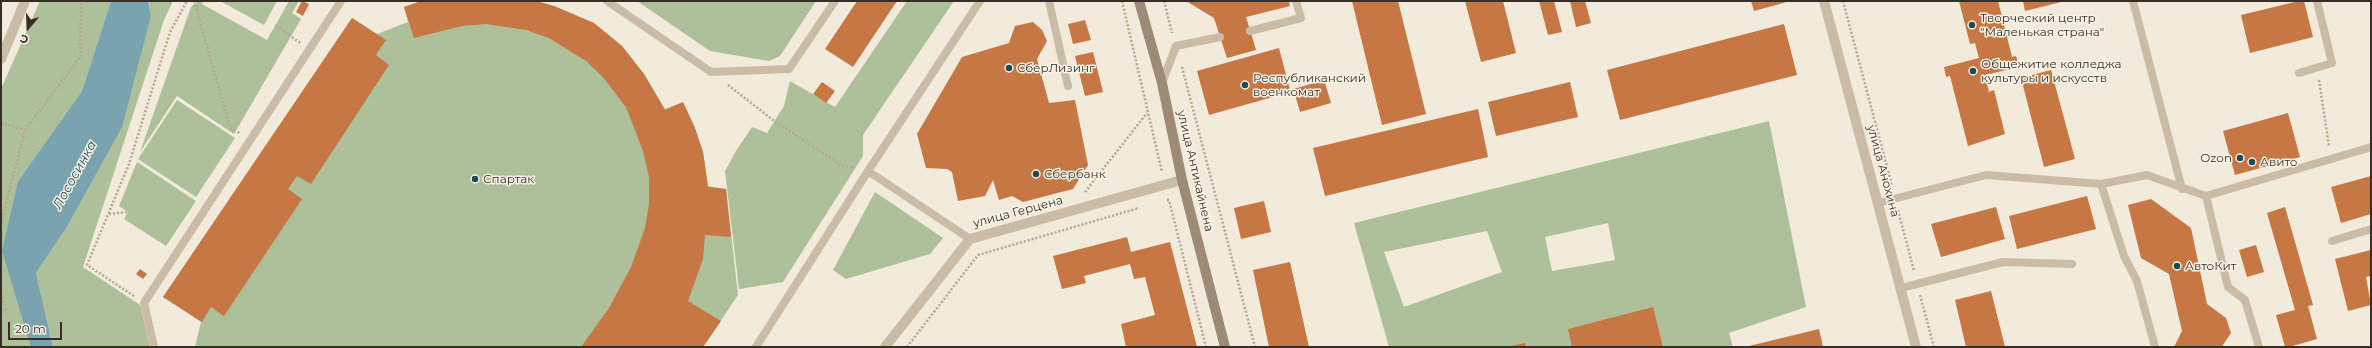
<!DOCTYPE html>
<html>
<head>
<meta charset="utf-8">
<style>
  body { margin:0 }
  #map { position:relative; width:2372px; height:348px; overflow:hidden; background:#f2eada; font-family:Montserrat,sans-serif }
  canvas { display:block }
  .frame { position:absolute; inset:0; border:2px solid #362e27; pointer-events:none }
  .north { position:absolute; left:8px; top:8px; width:40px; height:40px; -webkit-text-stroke:3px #f9f3e6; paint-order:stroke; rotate:199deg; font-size:11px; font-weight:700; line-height:16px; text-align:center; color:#362e27 }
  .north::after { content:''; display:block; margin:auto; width:14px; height:18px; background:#362e27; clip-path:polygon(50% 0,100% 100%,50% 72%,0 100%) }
  .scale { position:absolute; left:8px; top:322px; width:54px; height:18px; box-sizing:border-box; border:2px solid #362e27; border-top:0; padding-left:5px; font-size:12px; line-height:14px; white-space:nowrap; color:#362e27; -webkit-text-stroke:3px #f9f3e6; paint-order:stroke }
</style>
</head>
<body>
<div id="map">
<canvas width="2372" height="348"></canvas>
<div class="frame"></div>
<div class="north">С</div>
<div class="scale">20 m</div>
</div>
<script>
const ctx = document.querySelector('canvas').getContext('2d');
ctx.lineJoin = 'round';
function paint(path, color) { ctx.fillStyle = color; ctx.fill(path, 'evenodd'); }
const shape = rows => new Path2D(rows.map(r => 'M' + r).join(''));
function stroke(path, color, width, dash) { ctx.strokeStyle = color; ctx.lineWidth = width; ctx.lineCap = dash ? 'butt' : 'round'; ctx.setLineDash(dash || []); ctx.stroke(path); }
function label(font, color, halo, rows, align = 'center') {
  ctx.font = font + ' Montserrat,sans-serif'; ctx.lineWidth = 3; ctx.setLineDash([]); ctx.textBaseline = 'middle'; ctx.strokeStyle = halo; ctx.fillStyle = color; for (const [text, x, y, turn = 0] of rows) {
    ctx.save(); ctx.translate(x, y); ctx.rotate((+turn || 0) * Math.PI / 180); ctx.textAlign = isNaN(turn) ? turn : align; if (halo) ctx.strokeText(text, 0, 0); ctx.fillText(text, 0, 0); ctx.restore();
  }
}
paint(shape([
  [40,1,111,1,82,91,18,181,31,347,1,347,1,89],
  [148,1,173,1,164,20,83,267,140,305,150,347,53,347,36,273,65,230,151,16],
  [198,1,203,1,202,4,267,40,289,1,299,1,292,13,301,19,234,134,177,96,140,152,191,7],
  [220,1,277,1,264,25],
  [421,1,536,1,554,6,594,23,622,46,644,74,665,109,683,102,695,128,703,152,708,186,726,189,738,295,703,347,195,347,201,322,163,297,352,18,377,34,408,22,404,7],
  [637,1,816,1,780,56,769,61,710,51],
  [907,1,954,1,863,135,863,156,783,282,739,289,725,171,736,151,752,127,767,133,784,106,790,81,835,107],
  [177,100,235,138,196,197,138,159],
  [1769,121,1806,307,1729,333,1733,347,1389,347,1354,223],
  [1608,223,1615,260,1552,271,1545,237],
  [1487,231,1502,272,1404,307,1384,252],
  [137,162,196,201,166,246,124,219,128,212,119,206],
  [875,192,943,238,930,254,846,279,833,270]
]), '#aec09a');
paint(shape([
  [111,1,148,1,151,16,122,127,65,230,36,273,53,347,31,347,2,251,18,181,82,91]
]), '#79a4af');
paint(shape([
  [302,1,309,4,303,16,296,12],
  [421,1,536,1,554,6,594,23,622,46,644,74,665,110,683,102,695,128,703,152,708,187,726,189,731,237,705,235,703,259,688,301,721,321,703,347,581,347,609,308,631,267,645,228,649,204,649,177,643,151,626,107,602,76,586,61,549,38,526,30,486,24,462,26,414,38,404,7],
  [857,1,897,1,853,67,825,49],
  [1186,1,1289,1,1290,6,1246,17,1256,50,1227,58,1214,18],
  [1352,1,1398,1,1426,114,1382,125],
  [1465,1,1503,1,1516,53,1481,62],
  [1539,1,1554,1,1562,32,1548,35],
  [1570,1,1585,1,1591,23,1576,27],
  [1751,1,1786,1,1787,2,1754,11],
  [1959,1,1998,1,2012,57,2016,56,2019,67,1985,75,1989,92,1994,90,2005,134,1968,146,1950,76,1946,77,1944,67,1979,58,1975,43,1970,44],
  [2023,1,2061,1,2061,2,2025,11],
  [2299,1,2304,1,2313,37,2250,53,2241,15],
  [352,18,386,40,376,55,389,65,311,184,297,176,288,189,302,199,224,316,211,307,202,322,163,297],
  [1085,20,1091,40,1073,44,1068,24],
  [1033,22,1042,30,1047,41,1037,59,1049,103,1075,100,1088,165,1073,189,1023,202,1012,196,999,200,993,180,985,196,958,201,952,172,947,169,926,168,917,134,962,57,1009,43,1015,26],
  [1784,24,1797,75,1620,120,1607,70],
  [1279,48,1290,90,1324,80,1331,103,1300,112,1294,91,1209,115,1197,71],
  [1093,52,1103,92,1085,96,1075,56],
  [2051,70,2075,159,2044,167,2021,78],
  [822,82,835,91,826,103,813,94],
  [1570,82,1578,117,1496,136,1488,102],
  [1478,109,1488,157,1325,196,1313,148],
  [2288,113,2300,157,2235,175,2223,131],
  [2371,176,2371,214,2341,223,2331,187],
  [2087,196,2096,229,2017,249,2009,216],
  [2151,199,2191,228,2207,304,2226,318,2231,333,2223,345,2224,347,2174,347,2182,331,2169,274,2141,258,2128,205],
  [1264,201,1271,232,1241,239,1234,208],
  [1996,207,2005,239,1941,257,1931,224],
  [2285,207,2313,305,2308,306,2317,339,2289,347,2285,347,2276,315,2295,310,2267,213],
  [1127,237,1131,252,1170,242,1197,347,1126,347,1121,324,1155,315,1145,277,1134,279,1130,264,1084,276,1086,283,1062,289,1053,256],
  [2256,245,2264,272,2247,277,2239,250],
  [2371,250,2371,276,2366,277,2371,305,2348,311,2335,259],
  [1290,262,1309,347,1269,347,1253,270],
  [140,269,147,274,143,279,136,274],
  [1991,291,2005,347,1966,347,1955,300],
  [1653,307,1663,347,1572,347,1568,329],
  [1819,329,1823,347,1749,347,1749,346],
  [1525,343,1526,347,1511,347,1511,346]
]), '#c67744');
stroke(shape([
  [194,1,230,127,241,134],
  [1122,1,1162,172],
  [1164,1,1172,33],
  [1843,1,1892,186],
  [276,25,300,43],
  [1182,67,1255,347],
  [2319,80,2329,146],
  [728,85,773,120,841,165,855,168],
  [1,123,25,130],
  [1085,192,1147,113],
  [1167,200,1169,200,1206,347],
  [1898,210,1914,271],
  [109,214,127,212],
  [1,223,25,130,81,56,80,34,82,1],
  [1,293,7,310,1,313],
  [1920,295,1934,347],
  [134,296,87,265,129,164,170,32,187,1],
  [907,347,978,255,1139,208]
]), '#b5a690', 2.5, [2, 2]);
stroke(shape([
  [607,1,711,72,789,69,835,1],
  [1049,1,1068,86],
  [2133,1,2182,189],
  [1250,31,1301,18,1296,1],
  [2299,73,2332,63,2317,1],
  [1162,83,1176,46,1220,37],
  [868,171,970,239],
  [2101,184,2124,256,2137,281,2155,347],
  [2206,196,2228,287,2245,300,2259,347],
  [1878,203,1986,175,2101,184,2147,175,2206,196,2371,147],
  [2332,241,2371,229],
  [1901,288,2003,262,2072,264],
  [154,347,144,303,341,1],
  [756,347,868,171,980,1]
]), '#cabca6', 8);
stroke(shape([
  [1824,1,1916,347],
  [1,59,25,1],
  [885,347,970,239,1182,180]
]), '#cabca6', 10);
stroke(shape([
  [1139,1,1162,83,1182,180,1225,347]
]), '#9d8b78', 10);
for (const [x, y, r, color] of [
  [1972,25,4,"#1d4a57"],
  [1009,68,4,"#1d4a57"],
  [1973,71,4,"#1d4a57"],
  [1245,85,4,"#1d4a57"],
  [2240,158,4,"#1d4a57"],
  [2252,162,4,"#1d4a57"],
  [1036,174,4,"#1d4a57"],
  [475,179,4,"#1d4a57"],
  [2177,266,4,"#1d4a57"]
]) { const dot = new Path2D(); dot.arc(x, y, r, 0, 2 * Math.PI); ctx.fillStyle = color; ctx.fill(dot); stroke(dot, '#f9f3e6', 1.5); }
label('12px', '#362e27', '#f9f3e6', [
  ["Творческий центр",1980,18],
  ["\"Маленькая страна\"",1980,32],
  ["Общежитие колледжа",1981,64],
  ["культуры и искусств",1981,78],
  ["СберЛизинг",1017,68],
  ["Республиканский",1253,78],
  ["военкомат",1253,92],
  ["Ozon",2232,158,"right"],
  ["Авито",2260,162],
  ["Сбербанк",1044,174],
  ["Спартак",483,179],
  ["АвтоКит",2185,266]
], 'left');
label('12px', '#362e27', '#f9f3e6', [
  ["улица Антикайнена",1195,171,77],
  ["улица Анохина",1883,171,75],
  ["улица Герцена",1018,212,-15]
]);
label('italic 13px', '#1d4a57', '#f9f3e6', [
  ["Лососинка",75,175,-61]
]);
</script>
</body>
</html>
